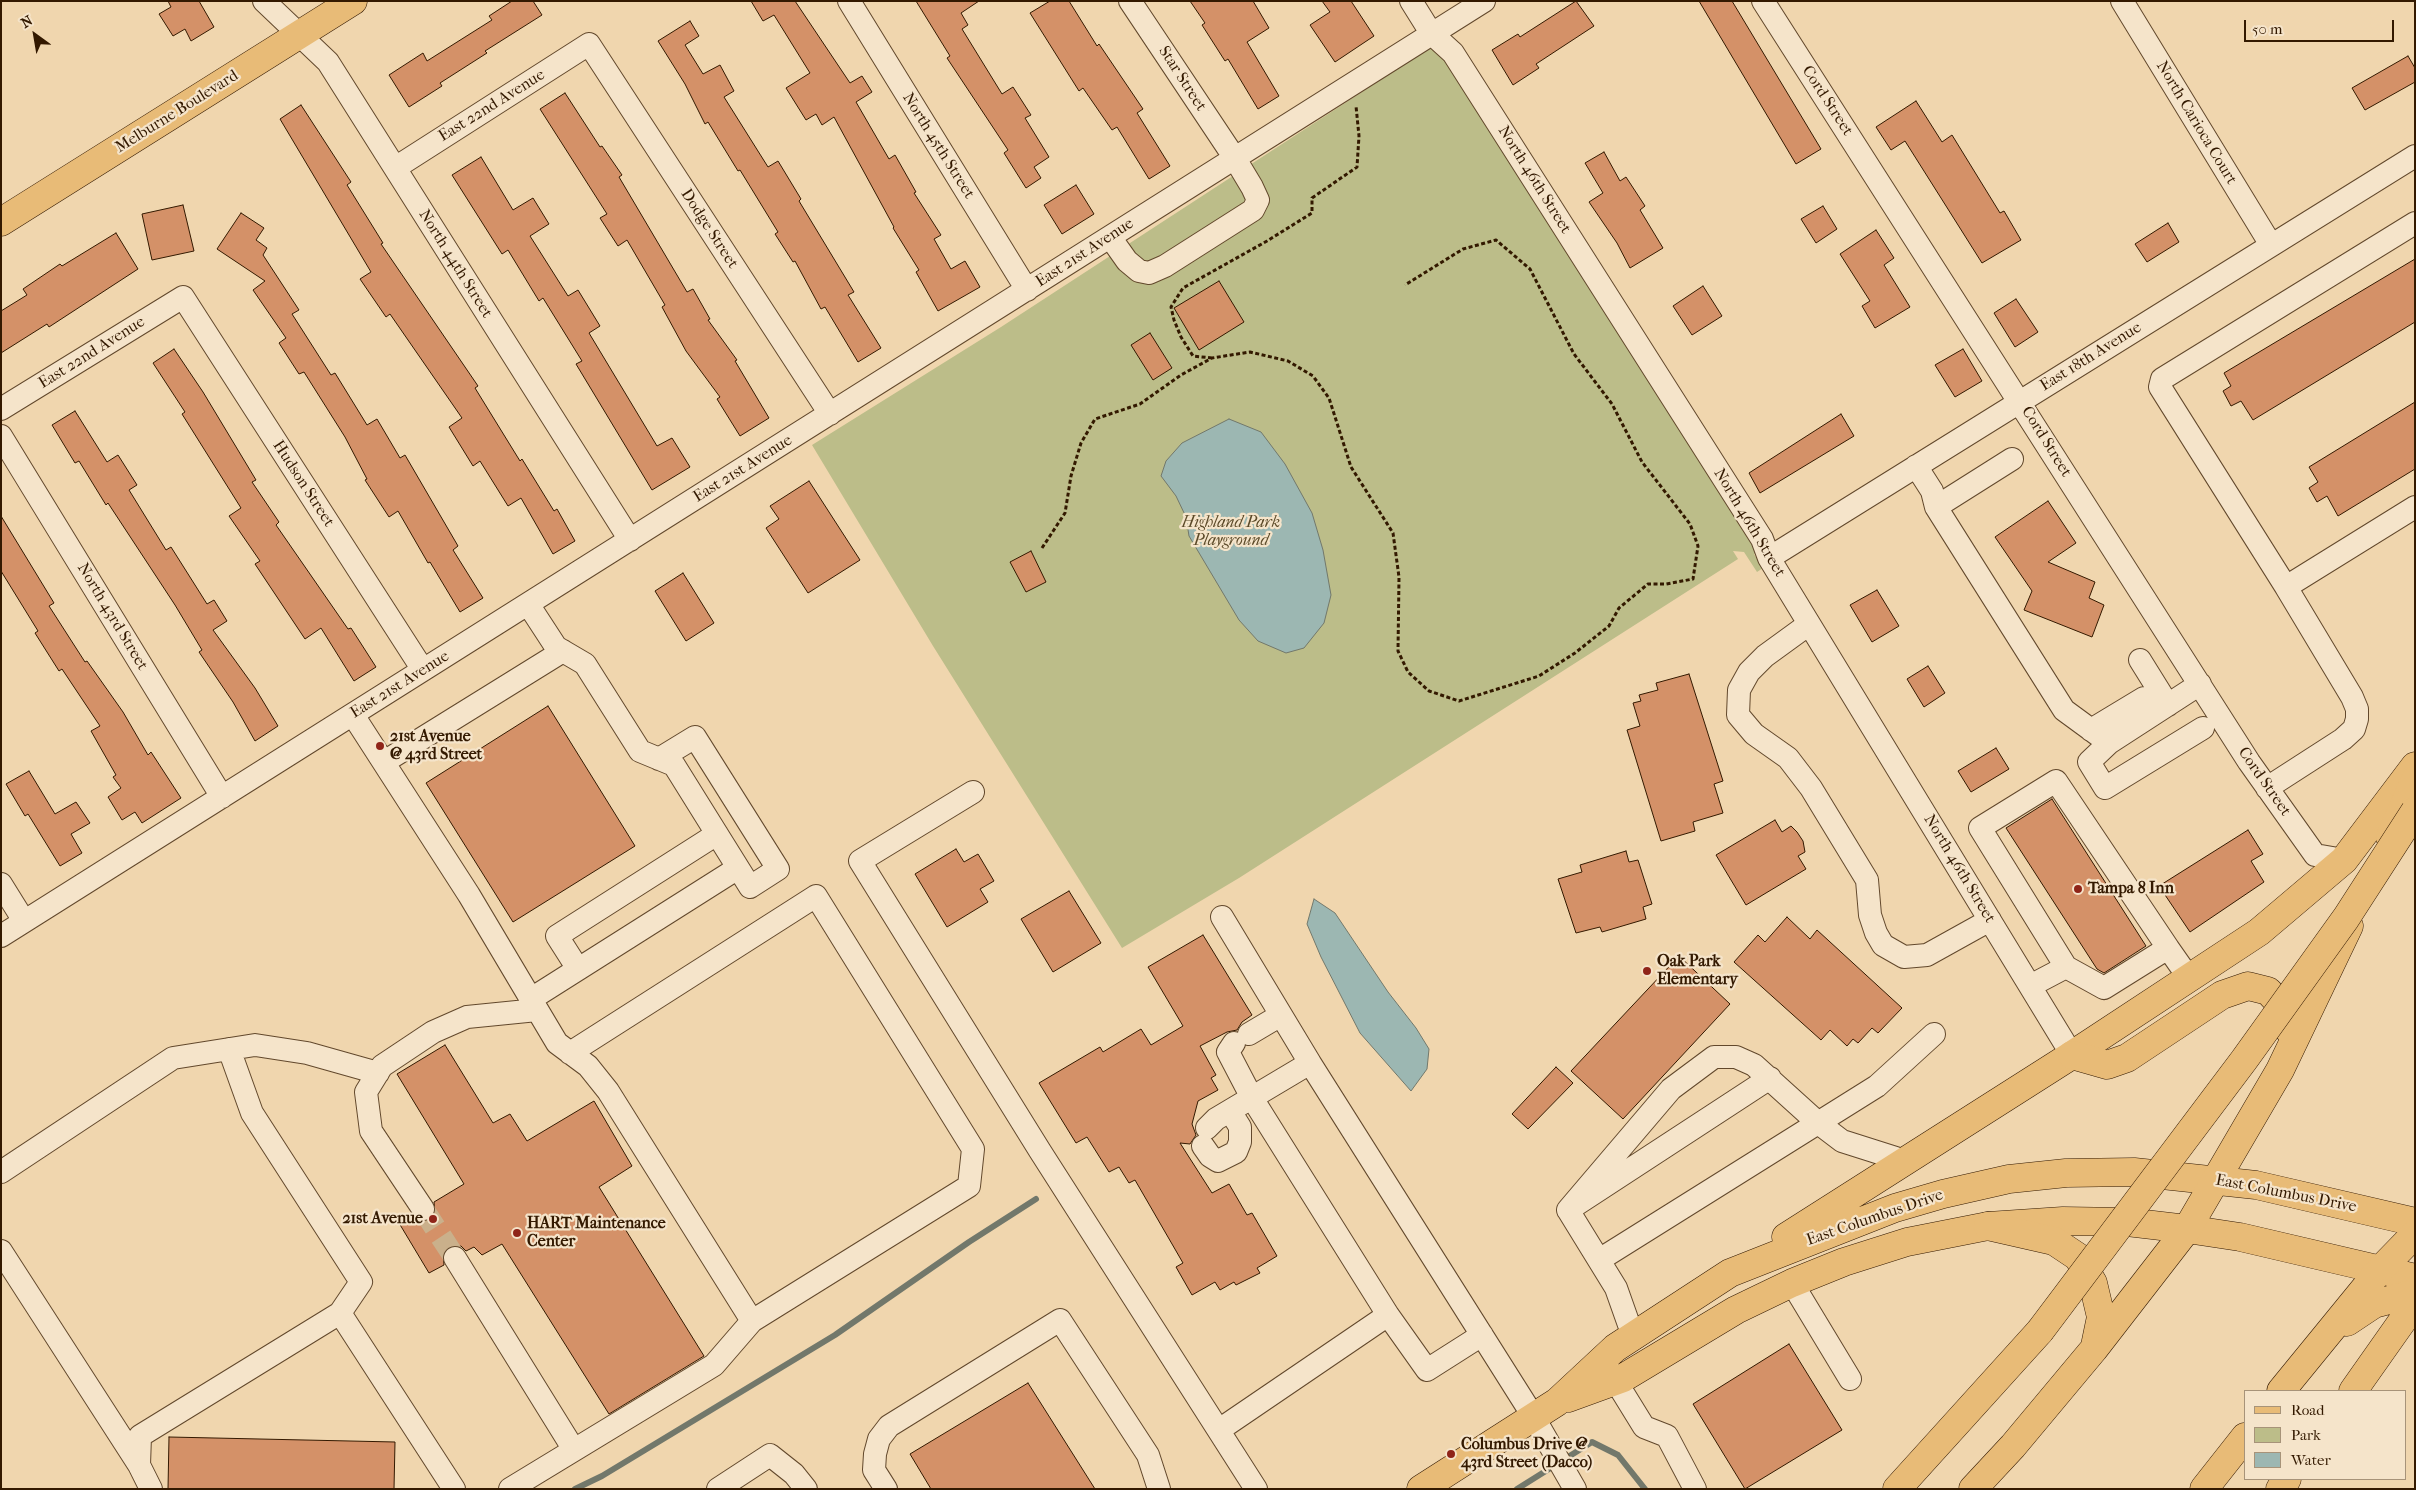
<!DOCTYPE html>
<html>
<head>
<meta charset="utf-8">
<style>
  body { margin:0 }
  #map { position:relative; width:2416px; height:1490px; overflow:hidden; background:#f0d6ae; font-family:"IM FELL French Canon",serif }
  canvas { display:block }
  .frame { position:absolute; inset:0; border:2px solid #331900; pointer-events:none }
  .legend { position:absolute; left:2244px; top:1390px; width:162px; height:90px; box-sizing:border-box; background:#f5e4ca; border:1px solid #a79379; margin:0; padding:6px 9px; list-style:none; font-size:15px; color:#331900 }
  .legend li { display:flex; align-items:center; gap:10px; height:25px }
  .legend b { width:25px; border:1px solid #a79379 }
  .north { position:absolute; left:10px; top:10px; width:50px; height:50px; -webkit-text-stroke:4px #f5e4ca; paint-order:stroke; rotate:328deg; font-size:14px; font-weight:700; line-height:20px; text-align:center; color:#331900 }
  .north::after { content:''; display:block; margin:auto; width:18px; height:22px; background:#331900; clip-path:polygon(50% 0,100% 100%,50% 72%,0 100%) }
  .scale { position:absolute; left:2244px; top:20px; width:150px; height:22px; box-sizing:border-box; border:2px solid #331900; border-top:0; padding-left:6px; font-size:15px; line-height:18px; white-space:nowrap; color:#331900; -webkit-text-stroke:4px #f5e4ca; paint-order:stroke }
</style>
</head>
<body>
<div id="map">
<canvas width="2416" height="1490"></canvas>
<div class="frame"></div>
<ul class="legend">
<li><b style="height:6px;background:#e8bb77"></b>Road</li>
<li><b style="height:14px;background:#bcbd89"></b>Park</li>
<li><b style="height:14px;background:#9cb7b2"></b>Water</li>
</ul>
<div class="north">N</div>
<div class="scale">50 m</div>
</div>
<script>
const ctx = document.querySelector('canvas').getContext('2d');
ctx.lineJoin = 'round';
function paint(path, color) { ctx.fillStyle = color; ctx.fill(path, 'evenodd'); }
const shape = rows => new Path2D(rows.map(r => 'M' + r).join(''));
function stroke(path, color, width, dash) { ctx.strokeStyle = color; ctx.lineWidth = width; ctx.lineCap = dash ? 'butt' : 'round'; ctx.setLineDash(dash || []); ctx.stroke(path); }
function label(font, color, halo, rows, align = 'center') {
  ctx.font = font + ' "IM FELL French Canon",serif'; ctx.lineWidth = 4.5; ctx.setLineDash([]); ctx.textBaseline = 'middle'; ctx.strokeStyle = halo; ctx.fillStyle = color; for (const [text, x, y, turn = 0] of rows) {
    ctx.save(); ctx.translate(x, y); ctx.rotate((+turn || 0) * Math.PI / 180); ctx.textAlign = isNaN(turn) ? turn : align; if (halo) ctx.strokeText(text, 0, 0); ctx.fillText(text, 0, 0); ctx.restore();
  }
}
paint(shape([
  [1431,47,1445,60,1752,544,1756,553,1754,554,1763,568,1757,572,1744,552,1733,551,1738,559,1239,878,1122,948,933,646,812,445,1001,327]
]), '#bcbd89');
const water = shape([
  [1229,419,1261,432,1285,464,1312,513,1323,550,1331,595,1324,623,1304,648,1286,653,1258,641,1239,620,1189,536,1186,517,1176,496,1161,476,1166,461,1182,443,1229,419],
  [1314,899,1335,913,1388,992,1416,1028,1429,1049,1427,1069,1411,1091,1360,1033,1321,957,1307,924,1314,899]
]);
paint(water, '#9cb7b2');
stroke(water, '#72786b', 1);
stroke(shape([
  [575,1489,602,1476,835,1335,969,1242,1036,1199],
  [1517,1489,1592,1442,1618,1455,1645,1489]
]), '#72786b', 6);
const building = shape([
  [168,1,199,1,214,27,191,41,185,29,173,36,159,14,171,7,168,1],
  [512,1,533,1,542,15,485,51,487,53,440,83,442,86,409,107,389,75,423,53,427,61,492,20,489,16,512,1],
  [751,1,795,1,850,83,862,76,872,92,856,102,889,159,895,155,916,192,914,193,941,235,934,239,951,269,965,261,980,287,938,311,916,272,919,270,893,228,894,227,834,117,822,125,816,114,806,120,786,88,810,73,774,15,763,21,751,1],
  [916,1,979,1,961,13,968,25,962,29,1002,94,1013,87,1031,115,1025,118,1049,157,1034,167,1041,178,1026,188,1004,153,1008,150,947,58,950,56,916,1],
  [1050,1,1069,1,1097,46,1099,44,1143,109,1137,113,1170,166,1149,179,1117,127,1112,130,1083,88,1079,91,1030,13,1050,1],
  [1190,1,1253,1,1269,28,1247,42,1279,96,1258,109,1228,59,1225,61,1202,25,1205,23,1190,1],
  [1322,1,1351,1,1374,36,1335,62,1310,25,1330,12,1322,1],
  [1576,1,1594,26,1536,64,1539,68,1513,85,1492,50,1518,34,1520,37,1576,1],
  [1699,1,1732,1,1821,149,1796,164,1699,1],
  [690,21,699,36,685,45,703,74,720,65,734,91,724,97,768,167,778,161,801,199,799,201,854,292,848,295,881,348,858,362,825,307,821,309,795,261,793,262,775,234,778,232,740,170,738,171,708,122,705,124,685,84,658,41,690,21],
  [2408,56,2415,68,2415,82,2365,110,2352,88,2408,56],
  [565,93,600,147,602,146,622,175,619,177,687,292,693,289,710,319,708,320,737,360,735,361,769,418,740,436,717,399,720,397,686,351,662,307,665,305,627,240,618,246,600,218,607,214,540,109,565,93],
  [1916,101,1942,142,1952,135,2000,213,2004,211,2021,240,1982,263,1905,141,1891,150,1876,127,1916,101],
  [301,105,351,182,347,185,383,243,381,244,478,386,475,388,520,461,522,459,554,511,557,509,575,541,553,554,521,498,508,506,480,461,473,466,449,427,462,418,390,314,386,317,360,279,371,272,280,119,301,105],
  [1604,152,1620,181,1626,177,1645,206,1640,210,1663,248,1630,268,1617,243,1589,202,1603,193,1585,163,1604,152],
  [481,157,513,210,533,198,549,224,530,236,568,296,578,290,600,326,589,333,657,446,672,438,690,467,652,490,576,364,582,361,543,298,539,301,508,250,502,254,452,175,481,157],
  [1076,185,1094,214,1062,234,1044,205,1076,185],
  [183,205,194,251,152,260,142,214,183,205],
  [1823,206,1837,229,1816,243,1801,219,1823,206],
  [241,213,264,228,256,240,267,248,263,255,299,310,292,314,331,375,335,373,367,425,377,419,400,458,405,455,458,546,453,550,483,598,460,612,430,562,428,563,398,511,389,517,365,480,367,479,345,437,304,372,299,374,279,343,286,338,253,290,265,281,217,249,241,213],
  [2168,223,2179,242,2147,262,2135,244,2168,223],
  [1876,230,1894,258,1884,265,1910,307,1875,328,1862,306,1870,301,1840,254,1876,230],
  [116,233,138,269,49,327,47,324,1,353,1,311,27,295,23,289,60,264,62,266,116,233],
  [2415,259,2415,322,2253,420,2241,401,2231,406,2223,391,2231,386,2224,373,2415,259],
  [1219,281,1244,322,1199,350,1174,308,1219,281],
  [1703,286,1722,316,1692,335,1673,306,1703,286],
  [2016,299,2038,332,2015,347,1994,313,2016,299],
  [1150,333,1172,368,1153,380,1131,345,1150,333],
  [174,349,203,392,256,480,252,482,279,522,276,525,348,629,351,628,376,667,354,681,321,628,305,639,255,564,260,561,229,516,241,508,182,414,185,412,153,363,174,349],
  [1963,349,1982,381,1955,397,1935,365,1963,349],
  [2415,402,2415,469,2338,516,2327,496,2317,502,2309,488,2318,482,2309,467,2415,402],
  [75,411,107,462,118,455,137,485,129,490,166,550,171,547,207,604,214,600,227,621,213,630,255,688,278,726,255,741,233,702,199,652,202,650,175,605,108,503,106,505,79,461,75,463,52,425,75,411],
  [1841,414,1854,436,1760,493,1749,473,1841,414],
  [809,481,860,560,808,593,766,528,779,519,770,506,809,481],
  [2048,501,2076,543,2048,562,2095,582,2089,598,2104,605,2092,637,2024,610,2032,591,1995,537,2048,501],
  [1,516,54,603,49,606,85,662,87,661,123,712,148,755,151,752,181,798,142,823,135,812,122,820,108,797,121,788,113,777,116,775,91,731,100,726,62,669,59,671,35,633,38,631,1,571,1,516],
  [1031,551,1046,582,1026,592,1010,562,1031,551],
  [683,573,714,623,686,641,655,591,683,573],
  [1877,590,1899,626,1872,642,1850,605,1877,590],
  [1928,666,1945,693,1924,707,1907,679,1928,666],
  [1689,674,1723,781,1714,784,1723,813,1693,822,1695,831,1661,841,1627,730,1640,726,1633,703,1641,701,1639,695,1658,690,1656,683,1689,674],
  [548,706,635,846,513,922,426,783,548,706],
  [1996,748,2009,769,1971,792,1958,771,1996,748],
  [29,771,55,814,76,802,90,823,71,834,82,853,60,866,28,814,25,816,6,784,29,771],
  [2052,799,2146,946,2104,973,2097,969,2006,828,2052,799],
  [1775,820,1782,832,1791,826,1797,832,1803,841,1805,852,1798,856,1806,869,1746,905,1716,855,1775,820],
  [2248,830,2263,854,2251,861,2264,882,2190,932,2159,886,2248,830],
  [956,849,964,862,978,854,994,881,980,889,988,902,947,927,915,874,956,849],
  [1626,851,1629,862,1638,860,1652,904,1643,907,1646,919,1602,932,1600,927,1576,933,1558,879,1582,872,1580,865,1626,851],
  [1069,891,1101,943,1053,972,1021,919,1069,891],
  [1787,917,1810,939,1817,930,1902,1008,1878,1033,1872,1028,1858,1043,1853,1039,1847,1046,1830,1030,1821,1040,1734,962,1758,935,1765,942,1787,917],
  [1203,935,1252,1015,1242,1022,1237,1030,1227,1032,1200,1046,1216,1075,1211,1078,1218,1090,1198,1101,1192,1124,1196,1135,1190,1144,1180,1143,1212,1193,1229,1184,1247,1215,1252,1213,1277,1256,1257,1268,1260,1273,1236,1285,1234,1282,1220,1290,1215,1282,1192,1295,1176,1267,1183,1263,1135,1180,1129,1183,1119,1167,1109,1172,1087,1137,1076,1143,1039,1083,1100,1047,1103,1052,1141,1029,1151,1045,1183,1026,1148,967,1203,935],
  [1679,956,1730,1004,1623,1119,1571,1071,1679,956],
  [445,1045,493,1123,510,1114,527,1141,594,1101,632,1166,599,1187,704,1356,609,1414,502,1244,482,1255,474,1247,466,1251,461,1246,449,1247,443,1252,444,1265,429,1273,399,1223,412,1215,418,1221,430,1220,435,1214,434,1202,464,1184,397,1074,445,1045],
  [1556,1067,1573,1083,1528,1129,1512,1114,1556,1067],
  [1789,1344,1842,1430,1745,1489,1693,1404,1789,1344],
  [1028,1383,1095,1489,931,1489,910,1454,1028,1383],
  [169,1437,395,1442,394,1489,168,1489,169,1437]
]);
paint(building, '#d49168');
stroke(building, '#331900', 1);
stroke(shape([
  [423,1209,455,1258]
]), '#cab08b', 22, [22, 11]);
const minor = shape([
  [264,1,328,62,630,540],
  [849,1,1027,290],
  [1411,1,1431,33,1453,53,1762,539,1769,558,2072,1055],
  [1763,1,2249,762,2315,855,2344,860],
  [2122,1,2271,245],
  [395,168,589,44,830,414],
  [2415,223,2162,379,2160,387,2286,587,2415,507],
  [1110,237,1127,261,1139,271,1149,273,1165,266,1253,210,1258,200,1252,187,1234,157,1130,1],
  [1,409,183,297,423,670],
  [1,436,222,797],
  [1916,466,1932,491,1936,507,2064,710,2109,743,2200,684],
  [1936,507,2012,459],
  [1769,558,2415,156],
  [528,604,556,647,585,664,640,751,674,765,750,887,778,869,695,737,659,759],
  [1809,624,1765,656,1749,672,1739,690,1738,715,1754,734,1788,758,1811,788,1867,880,1870,915,1876,933,1883,945,1904,957,1927,955,1990,920],
  [2140,660,2168,705],
  [353,715,469,895,557,1043,588,1066,608,1091,752,1321,969,1186,973,1149,816,896,570,1053],
  [2091,730,2144,698],
  [2109,743,2089,762,2105,788,2203,728],
  [384,762,563,651],
  [2267,788,2343,739,2354,729,2357,719,2357,709,2352,697,2286,587],
  [973,792,860,861,1040,1151,1256,1489],
  [1,884,24,921],
  [1222,917,1310,1063],
  [1,936,1484,1],
  [2066,967,1980,828,2056,781,2168,948],
  [578,969,557,936,717,834],
  [2030,986,2066,967,2104,988,2168,948,2189,978],
  [531,999,738,868],
  [1249,1034,1281,1015],
  [229,1049,252,1113,361,1282,340,1313],
  [1207,1128,1216,1119,1310,1063,1533,1416,1575,1489],
  [1203,1146,1210,1156,1218,1161,1236,1152,1240,1142,1240,1127,1230,1111],
  [1,1172,173,1058,255,1045,307,1053,378,1073],
  [423,1209,371,1131,366,1092,382,1066,433,1032,467,1017,537,1010],
  [1568,1210,1671,1089,1714,1057,1736,1057,1754,1065,1817,1122,1842,1141,1905,1161],
  [1,1251,139,1465],
  [455,1258,574,1450],
  [1599,1260,1877,1086,1934,1034],
  [1792,1283,1850,1379],
  [1388,1315,1427,1370,1482,1335],
  [1633,1336,1616,1288,1568,1210,1770,1078],
  [1607,1367,1644,1427,1667,1436,1695,1489],
  [1219,1430,1388,1315,1252,1098,1228,1052,1234,1043],
  [151,1489,139,1465,140,1436,340,1313,454,1489],
  [510,1489,714,1365,752,1321],
  [718,1489,770,1455,794,1474,806,1489],
  [886,1489,874,1470,875,1454,879,1439,889,1426,1060,1320,1148,1455,1159,1489]
]);
const major = shape([
  [1,222,353,1],
  [1786,1237,2072,1055,2259,932,2344,860,2415,766],
  [1568,1398,1623,1378,1736,1310,1792,1283,1844,1262,1907,1242,1988,1226,2063,1221,2127,1222,2187,1229,2240,1237,2415,1278],
  [1421,1489,1557,1402,1615,1348,1730,1273,1895,1208,1943,1194,2009,1179,2066,1173,2134,1172,2256,1185,2415,1222]
]);
const highway = shape([
  [2390,837,2415,780],
  [2072,1055,2107,1065,2127,1058,2222,995,2248,986,2268,991,2284,1008,2287,1028],
  [1988,1226,2054,1241,2078,1257,2093,1283,2101,1317,2095,1346],
  [2347,1322,2374,1304,2415,1293],
  [2281,1391,2379,1271,2415,1234],
  [2353,1391,2415,1303],
  [1897,1489,2040,1331],
  [1973,1489,2013,1446,2094,1349,2187,1229,2280,1070,2349,926],
  [2204,1489,2245,1437],
  [2280,1489,2287,1479]
]);
stroke(minor, '#62482c', 24);
stroke(major, '#331900', 29);
stroke(highway, '#331900', 29);
stroke(shape([
  [1212,358,1193,356,1181,337,1174,320,1171,307,1183,288,1267,241,1312,213,1312,198,1357,167,1359,136,1356,106],
  [1042,548,1065,513,1071,476,1081,443,1095,419,1140,404,1181,375,1212,358,1250,352,1288,361,1313,376,1329,398,1351,467,1393,533,1399,577,1398,651,1408,672,1429,691,1459,701,1539,676,1575,653,1609,626,1619,608,1648,584,1666,584,1693,579,1698,546,1690,524,1642,462,1612,404,1574,354,1530,269,1496,240,1463,249,1405,285]
]), '#331900', 3, [4, 2.5]);
stroke(minor, '#f5e4ca', 22);
stroke(major, '#e8bb77', 28);
stroke(highway, '#e8bb77', 28);
const highwayBridge = shape([
  [2040,1331,2244,1060,2346,918,2415,811]
]);
stroke(highwayBridge, '#331900', 29, []);
stroke(highwayBridge, '#e8bb77', 28);
for (const [x, y, r, color] of [
  [380,746,5,"#8f2418"],
  [2078,889,5,"#8f2418"],
  [1647,971,5,"#8f2418"],
  [433,1219,5,"#8f2418"],
  [517,1233,5,"#8f2418"],
  [1451,1454,5,"#8f2418"]
]) { const dot = new Path2D(); dot.arc(x, y, r, 0, 2 * Math.PI); ctx.fillStyle = color; ctx.fill(dot); stroke(dot, '#f5e4ca', 2); }
label('16px', '#331900', '#f5e4ca', [
  ["Star Street",1182,79,57],
  ["Cord Street",1827,101,57],
  ["East 22nd Avenue",492,106,-32],
  ["Melburne Boulevard",177,112,-32],
  ["North Carioca Court",2196,123,59],
  ["North 45th Street",938,146,58],
  ["North 46th Street",1534,180,58],
  ["Dodge Street",709,229,57],
  ["East 21st Avenue",1085,253,-33],
  ["North 44th Street",455,264,58],
  ["East 22nd Avenue",92,353,-32],
  ["East 18th Avenue",2091,357,-32],
  ["Cord Street",2046,442,58],
  ["East 21st Avenue",743,469,-32],
  ["Hudson Street",303,484,57],
  ["North 46th Street",1749,523,59],
  ["North 43rd Street",112,617,59],
  ["East 21st Avenue",400,685,-32],
  ["Cord Street",2264,782,55],
  ["North 46th Street",1959,869,59],
  ["East Columbus Drive",2286,1194,11],
  ["East Columbus Drive",1875,1218,-19]
]);
label('italic 16px', '#5c4a29', '#f5e4ca', [
  ["Highland Park",1231,523],
  ["Playground",1231,541]
]);
label('bold 16px', '#331900', '#f5e4ca', [
  ["21st Avenue",390,737],
  ["@ 43rd Street",390,755],
  ["Tampa 8 Inn",2088,889],
  ["Oak Park",1657,962],
  ["Elementary",1657,980],
  ["21st Avenue",423,1219,"right"],
  ["HART Maintenance",527,1224],
  ["Center",527,1242],
  ["Columbus Drive @",1461,1445],
  ["43rd Street (Dacco)",1461,1463]
], 'left');
</script>
</body>
</html>
